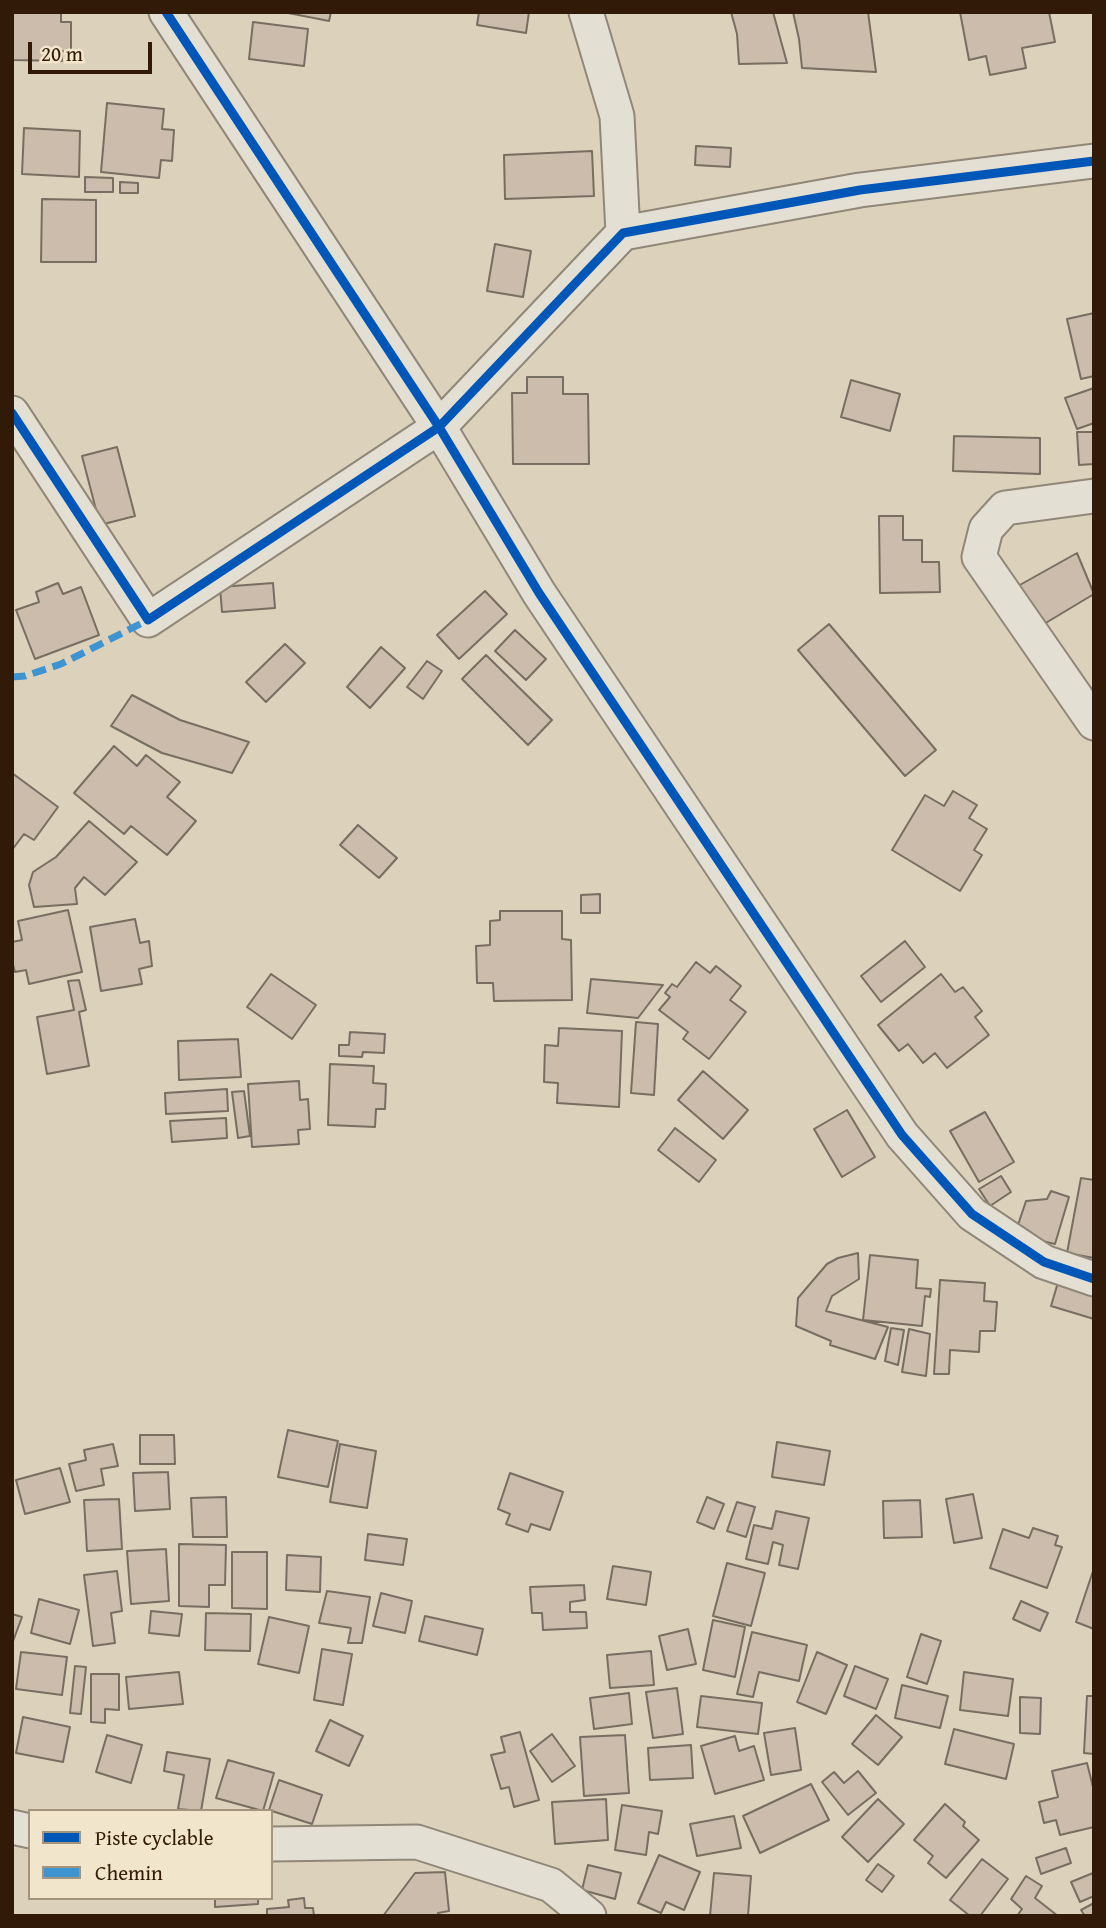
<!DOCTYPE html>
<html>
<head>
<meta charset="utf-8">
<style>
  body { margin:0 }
  #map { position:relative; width:1106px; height:1928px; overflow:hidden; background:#dcd2bc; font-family:"Gentium Book Plus",serif }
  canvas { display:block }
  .frame { position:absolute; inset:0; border:14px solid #321a08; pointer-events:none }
  .legend { position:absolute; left:28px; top:1809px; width:245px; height:91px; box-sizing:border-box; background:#f1e6cb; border:2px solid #a5947d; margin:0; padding:9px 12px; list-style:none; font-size:21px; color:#321a08 }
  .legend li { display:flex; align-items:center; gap:14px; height:35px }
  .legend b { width:35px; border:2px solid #a5947d }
  .scale { position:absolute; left:28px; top:42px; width:124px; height:32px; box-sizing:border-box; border:4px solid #321a08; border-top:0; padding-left:9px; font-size:21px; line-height:24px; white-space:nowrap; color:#321a08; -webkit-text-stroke:5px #f1e6cb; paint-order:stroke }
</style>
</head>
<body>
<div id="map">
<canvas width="1106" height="1928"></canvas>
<div class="frame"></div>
<ul class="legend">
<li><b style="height:9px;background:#0057b8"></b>Piste cyclable</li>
<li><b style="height:9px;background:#3d94d1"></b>Chemin</li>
</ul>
<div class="scale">20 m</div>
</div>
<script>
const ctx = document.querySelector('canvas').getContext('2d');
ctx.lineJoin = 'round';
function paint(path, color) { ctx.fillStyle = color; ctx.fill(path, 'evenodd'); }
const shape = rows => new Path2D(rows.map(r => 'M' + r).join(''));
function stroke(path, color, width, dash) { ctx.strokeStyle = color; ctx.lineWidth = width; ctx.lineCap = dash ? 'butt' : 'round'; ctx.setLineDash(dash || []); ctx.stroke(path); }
const building = shape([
  [12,12,61,12,61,22,71,22,71,52,62,51,62,61,12,60,12,12],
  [283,12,331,12,329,21,283,12],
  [479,12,529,12,526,33,477,25,479,12],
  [731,12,773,12,787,63,739,64,737,34,731,12],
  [793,12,868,12,876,72,802,68,799,39,793,12],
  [960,12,1049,12,1055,42,1022,48,1026,68,990,75,986,56,969,60,960,12],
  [253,22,308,29,304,66,249,59,253,22],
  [107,103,164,109,162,129,174,130,172,161,161,160,159,178,101,172,107,103],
  [24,128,80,131,79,177,22,174,24,128],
  [696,146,731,148,730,167,695,165,696,146],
  [592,151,594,196,505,199,504,155,592,151],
  [85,177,113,178,113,192,85,192,85,177],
  [120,182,138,183,138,193,120,193,120,182],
  [42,199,96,200,96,262,41,262,42,199],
  [495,244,531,251,523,297,487,291,495,244],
  [1094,313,1094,376,1081,379,1067,319,1094,313],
  [527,377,563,377,563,394,588,394,589,464,513,464,512,393,527,393,527,377],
  [851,380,900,394,890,431,841,417,851,380],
  [1094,388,1094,423,1077,429,1065,398,1094,388],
  [1077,432,1094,432,1094,464,1079,465,1077,432],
  [954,436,1040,438,1040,474,953,471,954,436],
  [117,447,135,516,100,525,82,456,117,447],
  [879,516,903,516,903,540,922,540,922,562,939,562,940,592,880,593,879,516],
  [1077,553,1094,594,1039,627,1018,586,1077,553],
  [58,583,63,594,81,587,99,635,35,659,16,610,39,602,36,592,58,583],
  [273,583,275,608,222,612,220,587,273,583],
  [485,591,507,614,459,659,437,635,485,591],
  [829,624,936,750,905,776,798,650,829,624],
  [515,630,546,659,526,680,495,651,515,630],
  [285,644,305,663,266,702,246,682,285,644],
  [381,647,405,668,370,708,347,687,381,647],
  [486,655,552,720,528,745,462,679,486,655],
  [427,661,442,671,423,699,407,687,427,661],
  [132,695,180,720,249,742,232,773,162,753,111,726,132,695],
  [114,746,137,766,146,755,180,782,167,797,196,821,167,855,131,826,124,834,74,793,114,746],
  [12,773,58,807,34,840,24,834,12,850,12,773],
  [953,791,977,805,969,818,987,829,974,850,982,855,960,891,892,850,925,795,944,806,953,791],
  [89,821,137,862,105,895,84,877,75,888,77,904,34,907,29,885,33,872,56,857,89,821],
  [358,825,397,858,379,878,340,845,358,825],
  [600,894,600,913,581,913,581,895,600,894],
  [68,910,82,972,29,984,26,970,15,972,12,961,12,942,22,940,18,921,68,910],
  [500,911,562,911,562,939,571,940,572,1000,494,1001,493,983,477,983,476,946,490,945,490,921,500,920,500,911],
  [135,919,140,943,149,941,152,966,139,969,142,984,101,991,90,927,135,919],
  [905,941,925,967,881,1002,861,976,905,941],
  [696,962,710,973,716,966,741,986,730,1000,746,1012,709,1059,683,1039,688,1032,659,1010,670,997,665,993,672,984,677,987,696,962],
  [271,974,316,1005,292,1039,247,1007,271,974],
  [941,974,955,992,963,987,982,1011,975,1017,989,1035,947,1068,935,1053,923,1063,908,1044,899,1051,878,1025,941,974],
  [591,979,663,985,638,1018,587,1013,591,979],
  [79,980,86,1010,79,1012,89,1066,47,1074,37,1017,74,1010,68,981,79,980],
  [636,1022,658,1024,654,1095,631,1093,636,1022],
  [559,1028,622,1031,619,1107,557,1103,558,1083,544,1082,545,1045,558,1046,559,1028],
  [350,1032,385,1034,384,1053,363,1052,362,1057,339,1056,339,1045,349,1045,350,1032],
  [238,1039,241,1077,179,1080,178,1041,238,1039],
  [330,1064,374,1066,373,1083,386,1084,385,1109,376,1109,375,1127,328,1125,330,1064],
  [703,1071,748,1110,723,1139,678,1100,703,1071],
  [299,1081,300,1100,308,1099,310,1129,298,1130,299,1144,252,1147,248,1084,299,1081],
  [227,1089,228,1111,166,1114,165,1093,227,1089],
  [244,1091,250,1136,238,1138,232,1092,244,1091],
  [847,1110,875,1157,842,1177,814,1129,847,1110],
  [985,1112,1014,1162,979,1182,950,1131,985,1112],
  [226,1118,227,1138,172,1142,170,1121,226,1118],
  [675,1128,716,1160,699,1182,658,1150,675,1128],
  [1001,1176,1011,1192,990,1206,979,1189,1001,1176],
  [1081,1178,1094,1180,1094,1258,1067,1253,1081,1178],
  [1051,1191,1069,1197,1055,1244,1038,1240,1018,1225,1026,1201,1047,1199,1051,1191],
  [858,1253,859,1279,832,1296,826,1311,888,1327,875,1359,830,1345,831,1341,796,1326,798,1298,827,1264,838,1258,858,1253],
  [870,1255,918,1260,916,1288,931,1289,930,1297,925,1296,922,1326,863,1320,870,1255],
  [1059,1279,1094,1290,1094,1319,1051,1306,1059,1279],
  [940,1280,985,1283,984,1301,997,1302,995,1331,980,1331,979,1352,950,1350,949,1374,934,1374,940,1280],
  [891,1328,904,1330,898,1365,885,1361,891,1328],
  [909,1329,930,1334,926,1376,902,1372,909,1329],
  [288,1430,338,1441,328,1487,278,1477,288,1430],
  [140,1435,174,1435,175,1464,140,1464,140,1435],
  [777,1442,830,1451,824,1485,772,1477,777,1442],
  [113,1444,118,1466,101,1469,104,1485,76,1491,69,1464,86,1460,84,1450,113,1444],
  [340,1444,376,1451,367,1508,330,1502,340,1444],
  [60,1468,70,1502,25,1514,16,1480,60,1468],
  [168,1472,170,1509,135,1511,133,1473,168,1472],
  [510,1473,563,1492,550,1530,531,1524,528,1532,506,1524,510,1514,498,1509,510,1473],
  [973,1494,982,1538,954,1543,946,1499,973,1494],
  [226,1497,227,1537,193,1537,191,1498,226,1497],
  [707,1497,724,1504,714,1529,697,1522,707,1497],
  [119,1499,122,1549,87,1551,84,1500,119,1499],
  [920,1500,922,1537,884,1538,883,1501,920,1500],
  [737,1502,755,1507,746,1537,727,1531,737,1502],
  [776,1511,809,1518,798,1569,779,1565,783,1545,773,1542,768,1564,746,1559,754,1525,772,1529,776,1511],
  [1033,1528,1058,1536,1055,1545,1062,1547,1047,1588,990,1568,1003,1529,1029,1538,1033,1528],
  [368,1534,407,1539,403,1565,365,1560,368,1534],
  [179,1544,226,1545,225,1585,209,1585,209,1607,179,1606,179,1544],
  [166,1549,169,1601,131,1604,127,1551,166,1549],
  [232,1552,267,1552,267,1609,232,1608,232,1552],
  [287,1555,321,1557,320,1592,286,1590,287,1555],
  [727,1563,765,1573,751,1626,713,1616,727,1563],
  [613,1566,651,1572,646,1605,607,1599,613,1566],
  [1094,1568,1094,1629,1076,1622,1094,1568],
  [117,1571,122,1611,111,1613,115,1643,93,1646,84,1575,117,1571],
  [584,1585,585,1600,570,1602,570,1612,586,1612,587,1628,543,1630,542,1613,532,1613,530,1587,584,1585],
  [327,1591,370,1597,362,1643,348,1643,351,1628,319,1623,327,1591],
  [381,1593,412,1601,405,1633,373,1626,381,1593],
  [39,1599,79,1610,70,1644,31,1633,39,1599],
  [1021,1601,1048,1613,1040,1631,1013,1619,1021,1601],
  [151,1611,182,1614,179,1636,149,1633,151,1611],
  [206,1613,251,1614,250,1651,205,1650,206,1613],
  [12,1614,22,1617,12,1644,12,1614],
  [425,1616,483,1629,477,1655,419,1641,425,1616],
  [269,1617,309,1626,299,1673,258,1664,269,1617],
  [713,1620,745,1627,735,1677,703,1670,713,1620],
  [688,1629,696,1664,667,1670,659,1636,688,1629],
  [752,1632,807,1645,799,1681,759,1672,753,1697,737,1694,752,1632],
  [921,1634,941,1641,927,1684,907,1677,921,1634],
  [322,1649,352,1654,343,1705,314,1700,322,1649],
  [651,1651,654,1685,610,1688,607,1655,651,1651],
  [21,1652,67,1657,62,1695,16,1689,21,1652],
  [817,1652,847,1665,826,1714,797,1702,817,1652],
  [75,1666,86,1667,81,1714,70,1713,75,1666],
  [855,1666,888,1679,876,1709,844,1696,855,1666],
  [179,1672,183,1704,129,1709,126,1677,179,1672],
  [964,1672,1013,1679,1008,1716,960,1710,964,1672],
  [91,1674,119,1674,119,1710,105,1709,105,1723,91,1722,91,1674],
  [902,1685,948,1696,940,1728,895,1718,902,1685],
  [677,1688,683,1734,653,1738,646,1692,677,1688],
  [629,1693,632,1724,594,1729,590,1698,629,1693],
  [701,1696,762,1703,758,1734,697,1727,701,1696],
  [1087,1696,1094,1696,1094,1754,1084,1753,1087,1696],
  [1020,1697,1041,1698,1040,1734,1020,1733,1020,1697],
  [876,1715,902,1737,878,1765,852,1744,876,1715],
  [23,1717,70,1727,63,1762,16,1753,23,1717],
  [330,1720,363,1736,349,1766,316,1751,330,1720],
  [795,1728,801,1770,771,1775,764,1733,795,1728],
  [954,1729,1014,1744,1006,1779,945,1764,954,1729],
  [520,1732,539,1800,514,1807,509,1787,501,1789,491,1755,505,1752,501,1737,520,1732],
  [552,1734,575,1766,552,1782,530,1751,552,1734],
  [107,1735,142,1745,131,1783,96,1772,107,1735],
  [625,1735,629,1793,584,1796,580,1737,625,1735],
  [735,1736,739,1751,754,1746,764,1780,715,1794,701,1746,735,1736],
  [691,1745,693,1778,650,1780,648,1748,691,1745],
  [167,1752,210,1759,201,1811,178,1809,184,1775,164,1771,167,1752],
  [228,1760,274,1773,263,1811,216,1798,228,1760],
  [1087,1763,1094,1791,1094,1827,1060,1835,1056,1820,1044,1823,1039,1802,1058,1797,1052,1771,1087,1763],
  [858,1771,876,1793,848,1815,822,1782,834,1772,844,1783,858,1771],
  [279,1780,322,1795,312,1824,269,1810,279,1780],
  [811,1784,829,1820,760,1853,743,1816,811,1784],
  [606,1799,608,1840,555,1844,552,1802,606,1799],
  [878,1799,904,1824,868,1862,842,1837,878,1799],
  [945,1804,965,1822,963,1826,979,1840,946,1878,928,1863,933,1856,914,1840,945,1804],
  [622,1805,662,1811,658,1834,649,1832,646,1855,615,1850,622,1805],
  [734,1816,741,1848,697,1856,690,1824,734,1816],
  [1066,1848,1071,1863,1041,1874,1036,1858,1066,1848],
  [659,1855,700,1872,684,1910,666,1902,661,1913,638,1903,659,1855],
  [982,1859,1008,1879,980,1916,970,1916,950,1900,982,1859],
  [878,1864,894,1876,882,1892,866,1880,878,1864],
  [588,1865,621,1873,615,1899,582,1890,588,1865],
  [445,1872,449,1911,438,1913,438,1916,383,1916,415,1873,445,1872],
  [714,1873,751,1876,748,1916,710,1916,714,1873],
  [1093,1873,1094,1896,1080,1902,1071,1882,1093,1873],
  [1026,1876,1042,1886,1035,1898,1058,1916,1017,1916,1022,1909,1011,1899,1026,1876],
  [215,1898,258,1898,258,1904,215,1907,215,1898],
  [304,1898,305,1908,313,1908,314,1916,267,1916,267,1909,289,1907,288,1900,304,1898],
  [1094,1903,1094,1916,1085,1916,1081,1910,1094,1903]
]);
paint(building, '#cbbcac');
stroke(building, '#776e61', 2);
const minor = shape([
  [166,12,439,427,539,593,902,1135,972,1214,1044,1262,1094,1279],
  [586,12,617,116,623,233],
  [12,413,148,620,439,427,623,233,860,190,1094,161],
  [1094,496,1005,508,986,529,979,557,1094,723],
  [12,1827,30,1831],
  [271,1844,417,1842,551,1885,589,1916]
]);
stroke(minor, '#908778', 37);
stroke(minor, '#e4dfd3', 33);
stroke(shape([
  [12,677,25,676,61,664,148,620]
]), '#3d94d1', 7, [14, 7]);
stroke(shape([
  [166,12,439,427,539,593,902,1135,972,1214,1044,1262,1094,1279],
  [12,413,148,620,439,427,623,233,860,190,1094,161]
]), '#0057b8', 9);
</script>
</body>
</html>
